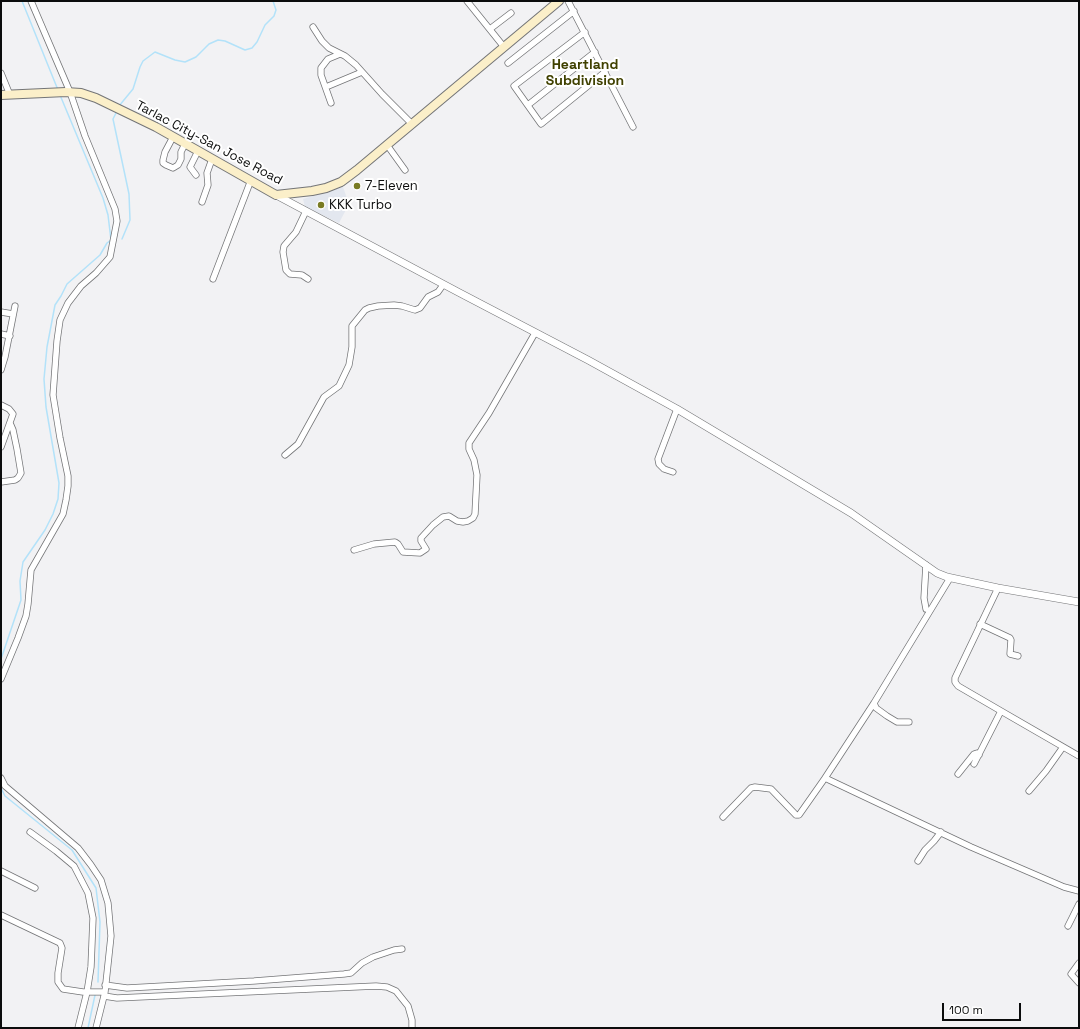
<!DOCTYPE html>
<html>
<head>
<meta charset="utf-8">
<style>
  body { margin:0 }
  #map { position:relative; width:1080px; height:1029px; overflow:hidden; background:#f2f2f4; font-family:"Space Grotesk",sans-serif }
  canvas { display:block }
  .frame { position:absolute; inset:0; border:2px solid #0b0c0c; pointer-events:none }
  .scale { position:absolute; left:942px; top:1003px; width:79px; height:18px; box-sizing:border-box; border:2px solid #0b0c0c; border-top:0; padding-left:5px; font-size:12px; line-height:14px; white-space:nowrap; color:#0b0c0c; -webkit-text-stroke:3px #fff; paint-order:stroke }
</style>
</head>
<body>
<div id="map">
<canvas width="1080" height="1029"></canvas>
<div class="frame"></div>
<div class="scale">100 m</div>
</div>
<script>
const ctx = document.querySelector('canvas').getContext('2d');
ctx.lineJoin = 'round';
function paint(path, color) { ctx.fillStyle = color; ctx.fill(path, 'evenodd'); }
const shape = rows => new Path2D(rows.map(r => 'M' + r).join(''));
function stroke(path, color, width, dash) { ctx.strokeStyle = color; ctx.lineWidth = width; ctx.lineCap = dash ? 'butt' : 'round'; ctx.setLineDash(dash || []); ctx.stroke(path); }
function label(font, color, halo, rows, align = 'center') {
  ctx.font = font + ' "Space Grotesk",sans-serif'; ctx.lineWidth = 4; ctx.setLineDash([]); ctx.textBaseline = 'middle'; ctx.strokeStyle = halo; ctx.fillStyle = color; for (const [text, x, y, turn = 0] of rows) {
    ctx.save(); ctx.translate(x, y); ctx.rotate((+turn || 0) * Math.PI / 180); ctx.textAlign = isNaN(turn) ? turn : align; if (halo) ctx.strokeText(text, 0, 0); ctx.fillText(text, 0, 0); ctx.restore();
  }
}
paint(shape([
  [343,187,349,204,339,223,305,207,303,199]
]), '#e3e7ef');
stroke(shape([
  [22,1,58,90],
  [119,106,133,89,140,67,143,61,155,52,175,60,185,62,196,57,209,44,218,40,225,41,245,50,252,48,257,42,265,25,274,16,276,10,273,1],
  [117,111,113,119,129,194,130,220,122,239],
  [1,659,21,600,20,581,23,562,45,530,53,514,58,499,59,483,46,407,44,379,47,347,55,305,61,296,67,284,100,255,107,243,111,240,108,215,103,198,60,95],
  [1,788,5,796,72,850,96,888,100,922,98,982],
  [88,1028,95,995]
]), '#b3e2f9', 1.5);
const minor = shape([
  [467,1,504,47],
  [568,1,633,127],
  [313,27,322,41,329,48,345,56,356,65,382,94,412,124],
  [490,29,511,13],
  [585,32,514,86,541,124,605,72],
  [508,63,574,11],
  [1,73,10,95],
  [326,87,362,72],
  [331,103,321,75,321,68,328,59,340,54],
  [528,105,595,52],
  [173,137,165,152,163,160,163,163,166,165,173,168,178,165,181,159,181,152,185,144],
  [387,145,405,170],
  [196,175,190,167,198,151],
  [202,202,208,185,207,173,212,159],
  [306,211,296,232,284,246,283,252,286,270,290,274,302,275,308,279],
  [213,279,251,180],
  [1,312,13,314],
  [1,334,10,336],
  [1,370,5,357,15,306],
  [1,405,9,409,13,414,1,447],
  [285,455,298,444,324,397,339,386,349,365,352,347,352,326,365,310,369,308,378,306,394,305,402,306,415,310,420,308,428,297,438,292,443,285],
  [673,472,664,469,659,464,658,459,677,409],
  [1,482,15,480,18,478,21,473,17,449,13,430,10,423],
  [354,550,374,544,395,542,398,544,403,552,420,553,426,549,421,541,421,538,433,525,443,517,449,516,457,521,463,522,468,521,473,518,475,514,477,475,474,460,469,449,469,443,489,413,535,333],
  [998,588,955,678,955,682,958,686,1001,711,1079,756],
  [926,609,924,598,926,565],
  [980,624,1010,638,1011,640,1010,654,1018,656],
  [1,679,18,638,26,616,28,604,31,570,63,514,66,500,68,486,68,476,60,438,53,395,57,341,60,320,68,303,81,286,96,273,110,257,117,221,115,209,85,136,70,92,31,1],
  [874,703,876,708,887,716,897,722,909,722],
  [974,764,1001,711],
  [958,774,974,754,977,753,979,755],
  [1,778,5,786,18,797,78,848,91,865,101,880,108,903,111,936,105,992,96,1028],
  [825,778,874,703,950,578],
  [1029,791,1046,771,1063,747],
  [723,817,751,788,755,787,771,789,796,815,799,815,825,778,971,847,1064,887,1079,891],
  [30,832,56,851,74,866,88,893,93,918,91,967,87,992,78,1028],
  [918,861,925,850,934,841,941,832],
  [1,871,35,888],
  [1,915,60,943,62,948,58,973,58,982,63,989,83,992,105,992],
  [1068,926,1079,904],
  [1079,963,1071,974,1079,983],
  [105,985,127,988,254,981,344,974,351,973,362,963,373,957,394,950,402,949],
  [104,996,117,998,376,986,387,987,396,991,408,1006,412,1020,412,1028]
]);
const tertiary = shape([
  [276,195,458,292,588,360,677,409,851,513,937,573,947,577,998,588,1079,602]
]);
const secondary = shape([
  [1,95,66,92,81,93,96,98,156,127,276,195,312,191,326,188,341,182,357,170,559,1]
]);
stroke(minor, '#747577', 7);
stroke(tertiary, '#747577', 8);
stroke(secondary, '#747577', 10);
stroke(minor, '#fff', 5.5);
stroke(tertiary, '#fff', 7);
stroke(secondary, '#fbefc9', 8);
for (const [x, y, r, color] of [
  [357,186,4,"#797b23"],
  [321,205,4,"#797b23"]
]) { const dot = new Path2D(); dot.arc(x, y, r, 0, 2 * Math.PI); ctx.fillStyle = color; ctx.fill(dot); stroke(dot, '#fff', 1.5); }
label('13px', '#0b0c0c', '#fff', [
  ["Tarlac City-San Jose Road",209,143,28]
]);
label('13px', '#0b0c0c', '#fff', [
  ["7-Eleven",365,186],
  ["KKK Turbo",329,205]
], 'left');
label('bold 14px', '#404100', '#fff', [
  ["Heartland",585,65],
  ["Subdivision",585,81]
]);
</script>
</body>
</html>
